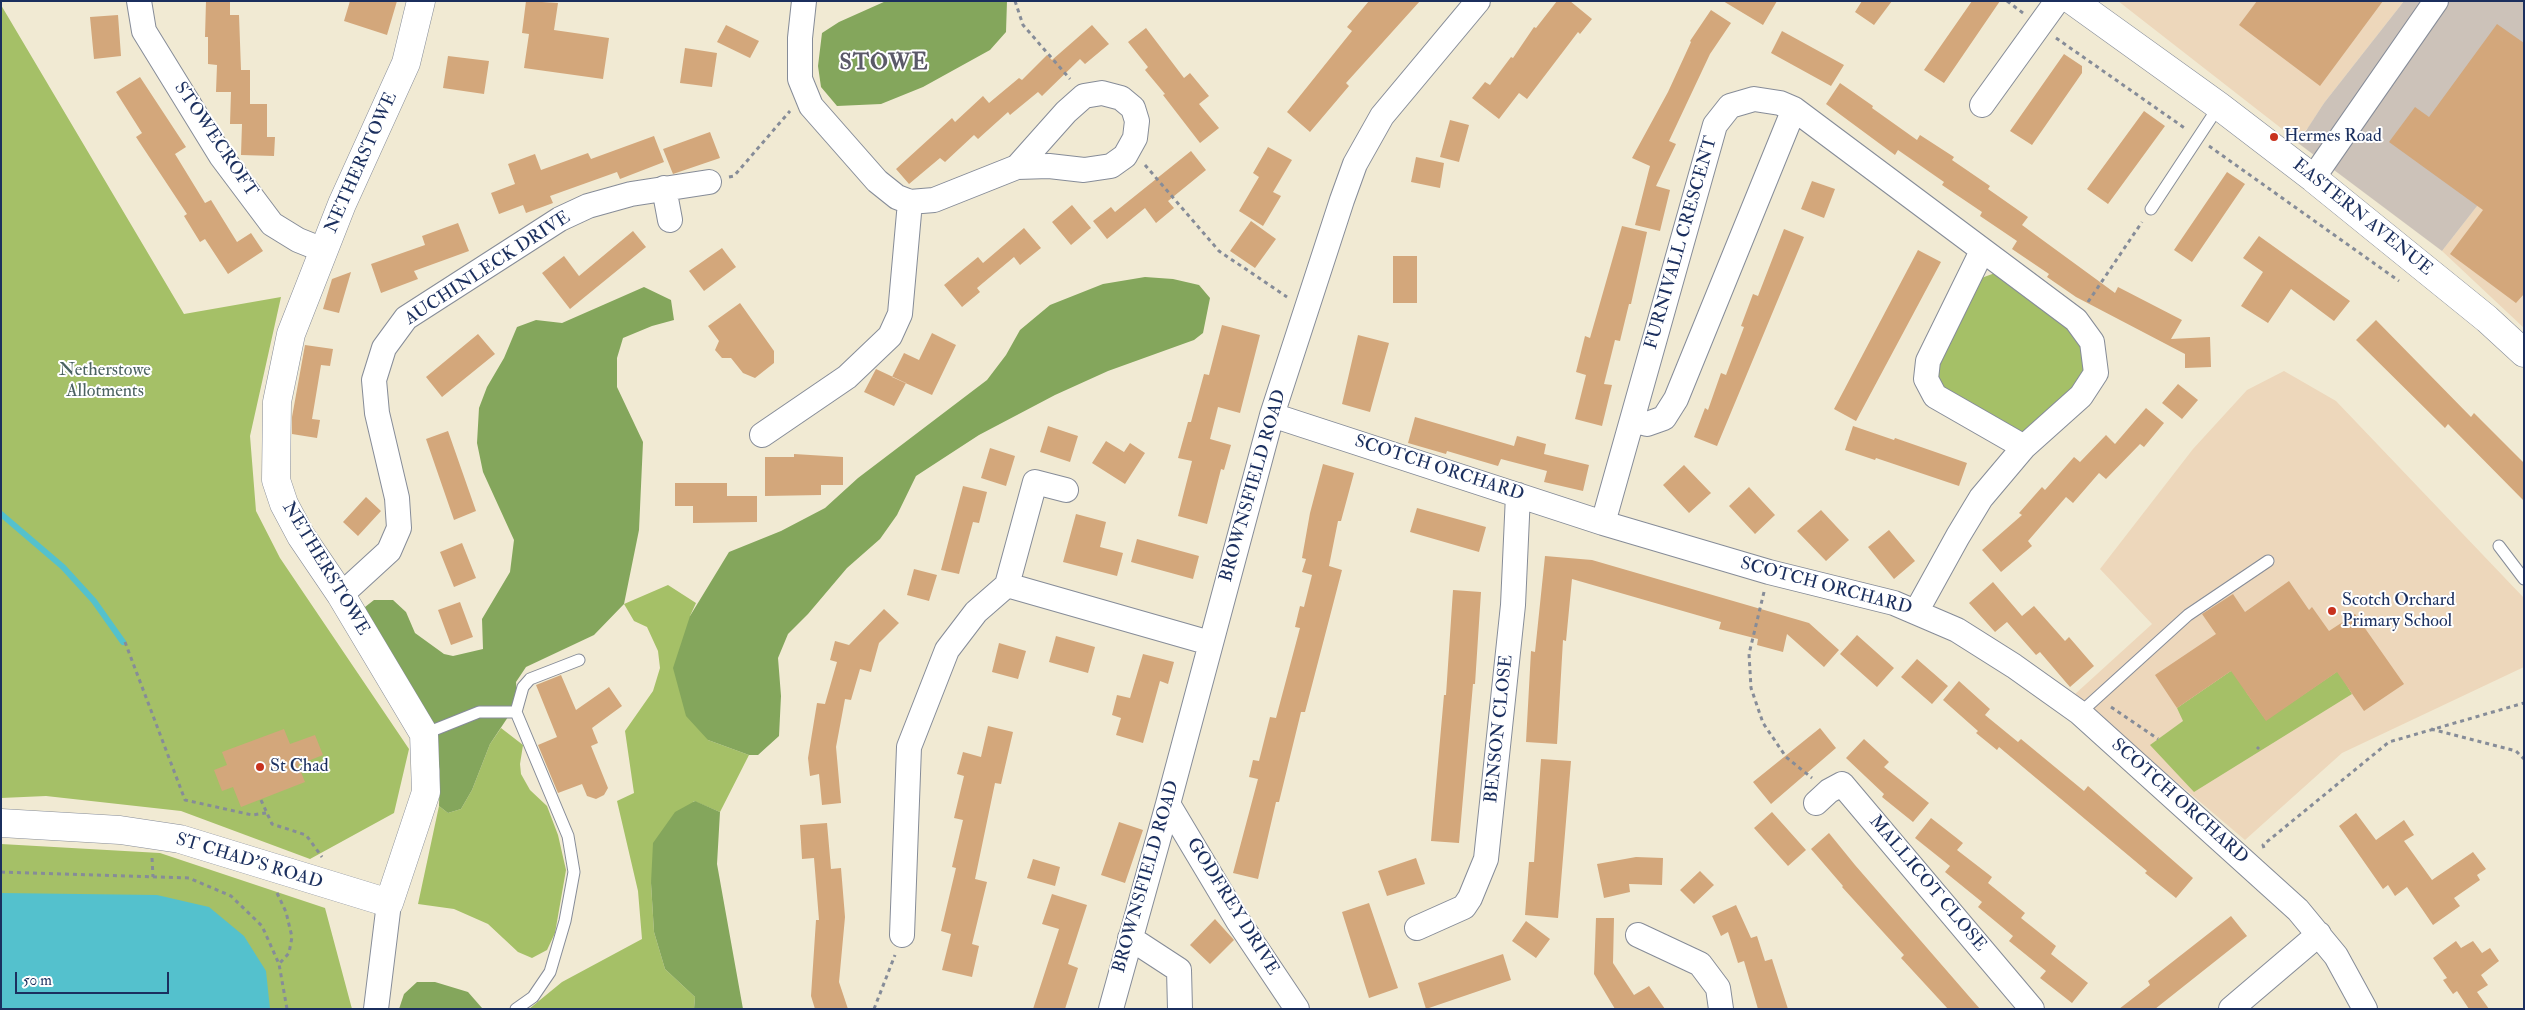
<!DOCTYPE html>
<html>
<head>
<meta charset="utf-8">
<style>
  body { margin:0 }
  #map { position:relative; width:2525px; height:1010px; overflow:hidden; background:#f1ead3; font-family:"IM FELL Double Pica",serif }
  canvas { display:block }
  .frame { position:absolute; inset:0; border:2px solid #1b2f5e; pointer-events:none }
  .scale { position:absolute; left:15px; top:972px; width:154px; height:22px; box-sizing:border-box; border:2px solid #1b2f5e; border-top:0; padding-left:6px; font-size:15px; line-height:18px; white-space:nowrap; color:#1b2f5e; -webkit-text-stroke:4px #fff; paint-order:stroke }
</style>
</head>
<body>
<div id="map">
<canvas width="2525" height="1010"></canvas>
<div class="frame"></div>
<div class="scale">50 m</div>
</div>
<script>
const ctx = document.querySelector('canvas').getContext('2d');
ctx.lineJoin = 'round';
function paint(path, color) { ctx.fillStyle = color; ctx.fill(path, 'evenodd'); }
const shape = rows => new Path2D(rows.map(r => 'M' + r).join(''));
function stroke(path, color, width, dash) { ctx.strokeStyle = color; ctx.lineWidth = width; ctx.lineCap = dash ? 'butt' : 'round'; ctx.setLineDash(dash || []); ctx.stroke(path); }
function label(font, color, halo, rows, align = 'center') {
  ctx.font = font + ' "IM FELL Double Pica",serif'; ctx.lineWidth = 4; ctx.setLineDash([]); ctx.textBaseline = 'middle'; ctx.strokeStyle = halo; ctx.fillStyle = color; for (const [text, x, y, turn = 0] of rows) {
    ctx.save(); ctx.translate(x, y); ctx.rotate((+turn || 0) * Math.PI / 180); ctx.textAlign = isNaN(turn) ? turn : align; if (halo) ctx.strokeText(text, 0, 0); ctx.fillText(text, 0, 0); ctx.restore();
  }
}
paint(shape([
  [2118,1,2404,1,2324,103,2308,128,2295,139],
  [2524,146,2524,328,2442,251],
  [2284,371,2336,401,2524,598,2524,667,2342,753,2245,840,2074,695,2152,624,2100,569,2193,449,2247,390]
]), '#edd7bb');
paint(shape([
  [2404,1,2524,1,2524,146,2442,251,2298,143,2324,103]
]), '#ccc2b9');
paint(shape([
  [1,5,184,314,281,297,250,436,256,511,280,558,409,749,394,813,310,859,181,811,46,796,1,798],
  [1995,273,2072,324,2088,365,2079,388,2022,438,1944,394,1937,381,1936,364,1976,280],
  [668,585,696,603,690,616,708,740,749,755,720,812,694,801,651,883,654,932,665,969,695,997,694,1009,529,1009,562,982,642,939,638,891,617,801,634,793,625,731,653,691,660,668,658,651,647,627,634,621,624,604],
  [2241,664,2246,692,2266,720,2338,671,2352,694,2194,792,2150,745,2183,721,2177,708],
  [501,728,523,745,520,764,521,774,530,790,547,806,558,835,566,870,555,933,547,950,532,958,518,952,488,924,454,909,418,904,439,806,448,813,461,809,472,790,490,744],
  [1,844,160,853,325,908,352,1009,1,1009]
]), '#a5c067');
paint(shape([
  [886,1,1007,1,1006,32,990,50,923,87,881,104,837,106,821,87,818,66,822,33,839,22],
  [1145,277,1173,279,1199,285,1210,298,1203,333,1194,340,1108,371,1055,395,979,435,916,476,897,515,880,539,847,568,808,614,788,634,778,658,781,696,779,736,758,755,749,755,708,740,686,716,673,668,690,616,729,552,781,531,825,508,858,478,987,380,1006,355,1020,330,1050,305,1103,284],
  [644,287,671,300,674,320,652,326,623,338,617,358,617,387,643,442,639,530,624,604,594,635,526,667,516,682,517,696,510,714,490,744,472,790,461,809,448,813,439,806,440,771,425,711,371,633,365,607,374,600,393,600,406,612,415,633,444,654,453,656,483,649,482,619,510,572,514,540,483,472,477,443,479,408,487,387,504,358,517,327,536,320,562,323],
  [695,801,720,812,717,864,743,1009,694,1009,695,997,665,969,654,932,651,883,653,843,675,812],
  [417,982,435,982,468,992,482,1008,399,1009,404,994]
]), '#84a65c');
paint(shape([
  [1,893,157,895,209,907,244,936,266,971,270,1009,1,1009]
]), '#54c1cd');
stroke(shape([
  [1,514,63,567,94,601,123,642]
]), '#54c1cd', 6);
paint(shape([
  [206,1,230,1,230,15,239,15,241,70,250,70,250,104,267,104,267,137,275,137,274,156,241,155,242,124,230,124,231,92,216,92,217,65,208,64,208,37,205,37],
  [350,1,397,1,387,35,344,21],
  [526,1,558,3,554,30,609,38,603,79,524,68,529,34,522,33],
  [1369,1,1420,1,1346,83,1349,86,1310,132,1287,112,1352,31,1347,27],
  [1557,1,1570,1,1592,19,1580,34,1578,32,1527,99,1519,93,1499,119,1472,98,1485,82,1490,85,1511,57,1513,58,1534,27,1536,28],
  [1723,1,1777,1,1763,25],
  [1862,1,1892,1,1874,25,1855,12],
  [1972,1,2000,1,1944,83,1924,70],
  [2257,1,2383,1,2320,86,2239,25],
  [1711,10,1731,23,1710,54,1669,141,1676,144,1656,186,1670,190,1660,231,1635,225,1650,166,1632,158,1668,92,1691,42,1690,41],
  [118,15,121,56,94,59,90,17],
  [2497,24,2524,43,2524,294,2516,303,2450,254,2483,210,2389,142,2415,107,2429,117],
  [726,25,759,41,750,58,717,42],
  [1092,25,1109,44,1085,64,1080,59,1042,96,1038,92,1010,115,1008,112,978,139,974,135,945,162,940,158,909,184,896,169,952,118,955,122,983,96,989,103,1019,78,1022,80,1047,55,1052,60],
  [1146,28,1184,78,1190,73,1209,96,1199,104,1219,128,1200,143,1163,95,1165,94,1145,70,1148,67,1128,42],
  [1782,31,1844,65,1831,86,1771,53],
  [685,48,717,53,712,87,680,83],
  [2064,54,2082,66,2082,73,2032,145,2010,131],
  [448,56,489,61,484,94,443,88],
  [140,77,186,147,175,154,205,203,211,200,237,242,251,233,263,251,228,274,205,239,200,242,184,216,187,214,136,137,142,133,116,92],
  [1840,83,1873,106,1872,108,1917,140,1920,135,1954,157,1952,160,1990,186,1988,189,2028,217,2022,225,2115,293,2118,287,2182,320,2171,339,2210,337,2211,367,2185,368,2185,354,2076,297,2047,277,2049,274,2012,249,2017,241,1980,216,1982,212,1942,185,1944,182,1898,150,1895,155,1826,104],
  [2144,111,2165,126,2108,204,2087,189],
  [1450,120,1469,125,1459,162,1440,157],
  [710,132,720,158,673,174,663,149],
  [654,136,664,162,620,179,617,172,550,196,553,203,526,213,523,205,499,214,491,193,515,184,508,164,535,154,541,170,588,153,591,159],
  [1268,147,1292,160,1273,192,1281,196,1263,226,1239,211,1259,177,1253,173],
  [1191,151,1206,170,1168,201,1174,208,1156,223,1145,208,1107,239,1093,221,1111,207,1115,212],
  [1416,157,1444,163,1440,188,1411,182],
  [2227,172,2245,184,2192,262,2174,250],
  [1812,181,1835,189,1824,218,1801,209],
  [1072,205,1091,228,1071,245,1052,222],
  [1251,221,1276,239,1255,268,1230,251],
  [458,223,469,251,414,271,418,279,381,293,371,264,425,245,422,236],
  [1622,226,1647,232,1631,304,1629,304,1620,341,1615,340,1604,384,1612,385,1602,426,1575,419,1586,375,1576,372,1585,336,1590,338],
  [1024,228,1041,248,1020,265,1014,257,977,288,980,292,962,307,944,285,978,257,983,263],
  [1784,229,1804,237,1717,446,1694,437,1705,408,1708,410,1721,373,1726,375,1744,327,1741,326,1753,294,1758,296],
  [633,231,646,247,570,309,542,273,564,256,579,276],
  [2259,236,2350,301,2334,321,2291,289,2268,323,2241,306,2263,272,2243,258],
  [722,248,736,267,704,291,689,271],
  [1918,250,1941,262,1856,421,1834,409],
  [1393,256,1417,256,1417,303,1393,303],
  [351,272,339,313,323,309,332,279],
  [740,303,774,351,774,363,755,378,743,373,731,358,722,358,715,350,719,341,708,326],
  [2376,320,2471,417,2474,413,2524,463,2524,501,2448,424,2445,428,2356,340],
  [1222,325,1260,335,1240,413,1218,407,1210,439,1231,445,1224,470,1221,469,1207,524,1178,516,1192,461,1178,458,1188,422,1191,422,1204,374,1209,375],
  [932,333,956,345,932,395,892,377,904,353,919,360],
  [478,334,495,354,442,397,426,377],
  [1358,335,1389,343,1370,412,1342,404],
  [305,345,333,349,330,366,321,365,312,419,320,420,317,438,292,434,292,417],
  [876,369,906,383,894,406,864,392],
  [2178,384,2198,400,2182,419,2162,403],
  [2146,408,2164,423,2144,447,2140,444,2106,479,2099,473,2073,503,2066,497,2028,541,2032,546,2001,572,1982,550,2022,515,2019,513,2042,487,2045,490,2074,457,2080,462,2106,435,2115,444],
  [1415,417,1514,446,1517,436,1546,444,1544,454,1589,465,1583,491,1544,482,1547,471,1501,459,1498,466,1447,451,1446,454,1408,443],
  [1048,426,1078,436,1070,462,1040,452],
  [1853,426,1894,440,1895,438,1967,463,1959,486,1876,458,1875,460,1845,450],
  [448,431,476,511,454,520,426,439],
  [1106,441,1124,452,1130,443,1145,453,1125,484,1092,463],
  [990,448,1015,456,1006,486,981,478],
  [794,454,843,457,843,485,821,485,821,495,765,496,765,457,794,457],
  [1323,464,1354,473,1341,521,1338,521,1329,566,1342,570,1305,712,1301,712,1279,802,1276,802,1258,879,1233,873,1258,779,1249,777,1253,760,1259,761,1270,717,1276,718,1300,628,1295,627,1300,606,1304,607,1312,575,1302,572,1306,559,1302,558,1310,513],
  [1684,465,1711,493,1689,513,1663,485],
  [675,483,727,483,727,496,757,496,757,522,693,523,693,506,675,506],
  [963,486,987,492,979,523,973,522,959,574,941,570],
  [1749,487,1775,515,1755,534,1729,506],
  [366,497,381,511,358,536,343,522],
  [1417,508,1486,527,1479,552,1410,532],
  [1821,510,1849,540,1826,561,1797,531],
  [1076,514,1106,522,1100,547,1123,553,1117,576,1063,562],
  [1889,530,1915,561,1894,579,1868,547],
  [1137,539,1199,556,1193,579,1131,562],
  [462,543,476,578,454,587,440,552],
  [1545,556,1592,560,1809,623,1839,650,1824,667,1787,634,1783,652,1757,645,1758,639,1719,629,1721,622,1572,579,1566,641,1563,640,1557,744,1526,742,1531,651,1535,652],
  [914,569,937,575,929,601,907,595],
  [2289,581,2309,610,2312,607,2329,631,2355,614,2404,684,2364,711,2337,672,2266,721,2231,671,2177,708,2155,675,2216,634,2202,614,2233,594,2245,612],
  [1993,582,2022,616,2034,606,2065,641,2069,637,2094,666,2070,687,2040,652,2036,655,2007,622,1995,632,1969,603],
  [1453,590,1481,592,1475,684,1473,684,1459,843,1431,841,1444,695,1446,695],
  [460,602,473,637,451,645,438,610],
  [884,609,899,623,879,643,871,672,860,669,851,700,845,699,836,747,841,803,822,805,819,774,810,776,808,758,817,703,825,704,837,662,830,660,835,641,849,645],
  [1857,635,1894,668,1877,687,1840,654],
  [1056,636,1095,647,1088,673,1049,662],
  [999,643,1026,651,1018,679,992,672],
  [1143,654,1174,662,1168,684,1160,681,1143,743,1116,735,1121,718,1112,715,1117,695,1130,698],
  [1917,659,1948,686,1932,704,1901,677],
  [561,675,576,710,609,687,622,706,592,728,598,743,591,746,608,788,604,795,596,799,587,796,582,784,558,793,538,745,557,737,536,685],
  [1959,681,1990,709,1985,715,2018,742,2021,739,2084,791,2088,786,2193,878,2176,898,2145,873,2147,871,1999,747,1997,750,1976,733,1978,731,1943,700],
  [988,726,1013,732,1001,784,995,783,975,879,987,882,972,944,979,946,972,977,942,970,951,934,941,931,956,868,952,867,963,820,954,818,964,776,957,774,963,752,981,757],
  [1820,728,1836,748,1771,804,1753,782],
  [284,729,290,744,315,735,323,755,298,765,305,782,241,807,233,787,222,791,214,770,227,765,222,752],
  [1864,739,1889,762,1884,767,1929,803,1913,822,1882,797,1884,794,1846,758],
  [1541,759,1571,761,1558,918,1525,915,1529,862,1534,862],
  [1772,812,1806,850,1788,866,1754,828],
  [2356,813,2376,840,2404,820,2414,835,2404,841,2432,880,2473,852,2486,869,2477,875,2480,880,2454,898,2460,906,2433,925,2407,887,2395,896,2388,885,2383,889,2339,826],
  [1931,818,1963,843,1957,850,1992,877,1988,883,2025,913,2021,918,2056,946,2051,954,2088,983,2072,1003,2040,978,2046,971,2009,941,2013,936,1978,907,1982,902,1945,872,1950,866,1915,838],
  [1119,822,1143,830,1125,883,1101,875],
  [827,823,831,869,841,868,845,917,839,982,848,1009,815,1009,811,996,816,920,819,920,814,858,802,859,800,825],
  [1829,833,1855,865,1980,1009,1948,1009,1901,958,1904,955,1842,887,1843,886,1811,849],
  [1636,857,1663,858,1662,885,1629,884,1630,892,1604,898,1597,864],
  [1416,858,1425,884,1387,896,1378,871],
  [1033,859,1060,867,1055,886,1027,878],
  [1700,871,1714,885,1694,904,1680,890],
  [1052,894,1087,905,1068,964,1078,968,1065,1009,1033,1009,1059,929,1042,924],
  [1369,903,1398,988,1369,998,1342,912],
  [1736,905,1751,938,1757,936,1765,961,1772,959,1788,1009,1758,1009,1744,961,1738,963,1728,932,1721,936,1712,916],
  [2231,916,2247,936,2155,1009,2119,1009,2150,985,2148,981],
  [1596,918,1614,918,1613,963,1634,995,1649,986,1665,1009,1615,1009,1594,974],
  [1215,919,1234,940,1210,964,1190,945],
  [1526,921,1550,939,1536,958,1512,941],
  [2456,941,2461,948,2473,941,2482,953,2490,948,2499,961,2481,975,2488,985,2477,992,2489,1009,2469,1009,2457,991,2453,994,2443,980,2447,978,2433,958],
  [1503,954,1511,980,1426,1009,1418,983]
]), '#d3a77b');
const lane = shape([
  [2151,209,2219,106],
  [2499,546,2524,579],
  [2080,713,2188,615,2268,561],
  [424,734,479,712,516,712],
  [516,1009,533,997,550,972,565,921,574,872,568,836,516,712,523,687,530,679,579,660]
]);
const street = shape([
  [139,1,144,31,221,156,272,224,298,240,323,250],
  [804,1,800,38,800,79,811,106,877,181,897,197,910,202,934,200,1017,167,1049,166,1084,170,1111,166,1125,156,1135,138,1137,121,1133,108,1121,98,1102,93,1084,96,1066,112,1017,167],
  [1982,105,2057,1],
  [2313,178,2436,1],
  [664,188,670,220],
  [1982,251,1928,361,1926,379,1935,396,2024,447],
  [1272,415,1603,523,1769,572,1894,603,1957,630,2014,666,2080,713,2298,910,2336,956,2365,1009],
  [1632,420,1647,424,1664,418,1676,399,1794,109],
  [762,435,847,377,890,336,900,314,910,202],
  [1603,523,1715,125,1730,106,1754,99,1780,103,1794,109,2076,320,2092,342,2096,373,2081,396,2024,447,1981,498,1958,536,1916,612],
  [1007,585,1035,482,1066,490],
  [341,595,389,551,399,528,397,498,377,413,374,380,384,348,406,318,560,219,588,206,631,194,709,182],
  [1816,803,1829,791,1842,784,2032,1009],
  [1168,804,1238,921,1297,1009],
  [1417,928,1464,907,1470,898,1486,859,1513,605,1518,495],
  [902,935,909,747,947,650,976,612,1007,585,1210,643],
  [1638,935,1700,964,1718,988,1721,1009],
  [1130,938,1179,970,1180,1009],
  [376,1009,389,903],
  [1111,1009,1168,804,1272,415,1342,200,1355,164,1382,116,1478,1],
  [2231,1009,2319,934]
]);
const secondary = shape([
  [1,823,120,830,180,839,389,903,426,792,424,734,341,595,301,536,284,504,276,480,277,402,291,334,342,204,406,63,421,1]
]);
const highway = shape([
  [2073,1,2219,106,2313,178,2487,319,2524,353]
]);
stroke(lane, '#868c98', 13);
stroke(street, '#868c98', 26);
stroke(secondary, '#868c98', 29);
stroke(highway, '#868c98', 29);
stroke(shape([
  [1015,1,1023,25,1070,79],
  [2007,1,2023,13],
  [2056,38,2186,129],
  [2209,146,2399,281],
  [1145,165,1219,251,1287,297],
  [729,177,734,176,790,111],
  [2088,302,2142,222],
  [1764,592,1749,654,1751,688,1763,723,1786,757,1812,778],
  [125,642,185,800,252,815,266,813],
  [2111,707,2158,739],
  [2431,729,2516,751,2524,759],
  [2257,749,2259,747],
  [261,800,272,824,306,835,322,857],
  [2264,848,2263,845,2389,742,2524,703],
  [152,858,153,877],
  [1,872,189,878,231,896,262,926,279,964,287,1009],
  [277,893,286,912,292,937,289,953,279,964],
  [874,1009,895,955]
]), '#868c98', 3, [4, 4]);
stroke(lane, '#fff', 11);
stroke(street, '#fff', 24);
stroke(secondary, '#fff', 28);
stroke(highway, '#fff', 28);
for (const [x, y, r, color] of [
  [2274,137,5,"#c8321e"],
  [2332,611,5,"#c8321e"],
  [260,767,5,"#c8321e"]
]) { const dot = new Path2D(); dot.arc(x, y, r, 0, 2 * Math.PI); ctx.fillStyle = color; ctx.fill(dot); stroke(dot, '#fff', 2); }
label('18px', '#1b2f5e', '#fff', [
  ["Hermes Road",2284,137],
  ["Scotch Orchard",2342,601],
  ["Primary School",2342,622],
  ["St Chad",270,767]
], 'left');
label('18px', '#1b2f5e', '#fff', [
  ["STOWECROFT",215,140,56],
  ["NETHERSTOWE",362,163,-66],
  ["EASTERN AVENUE",2362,218,39],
  ["FURNIVALL CRESCENT",1682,243,-74],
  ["AUCHINLECK DRIVE",488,269,-33],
  ["SCOTCH ORCHARD",1439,469,18],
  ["BROWNSFIELD ROAD",1254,486,-74],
  ["NETHERSTOWE",325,569,59],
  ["SCOTCH ORCHARD",1826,587,15],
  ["BENSON CLOSE",1500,729,-84],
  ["SCOTCH ORCHARD",2179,802,42],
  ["ST CHAD'S ROAD",249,862,17],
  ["BROWNSFIELD ROAD",1147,877,-74],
  ["MALLICOT CLOSE",1927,884,50],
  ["GODFREY DRIVE",1232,907,58]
]);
label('18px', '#4b6261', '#fff', [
  ["Netherstowe",105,371],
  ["Allotments",105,392]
]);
ctx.letterSpacing = '1px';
label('bold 22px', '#5b5968', '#fff', [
  ["STOWE",884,64]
]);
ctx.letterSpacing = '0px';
</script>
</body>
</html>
